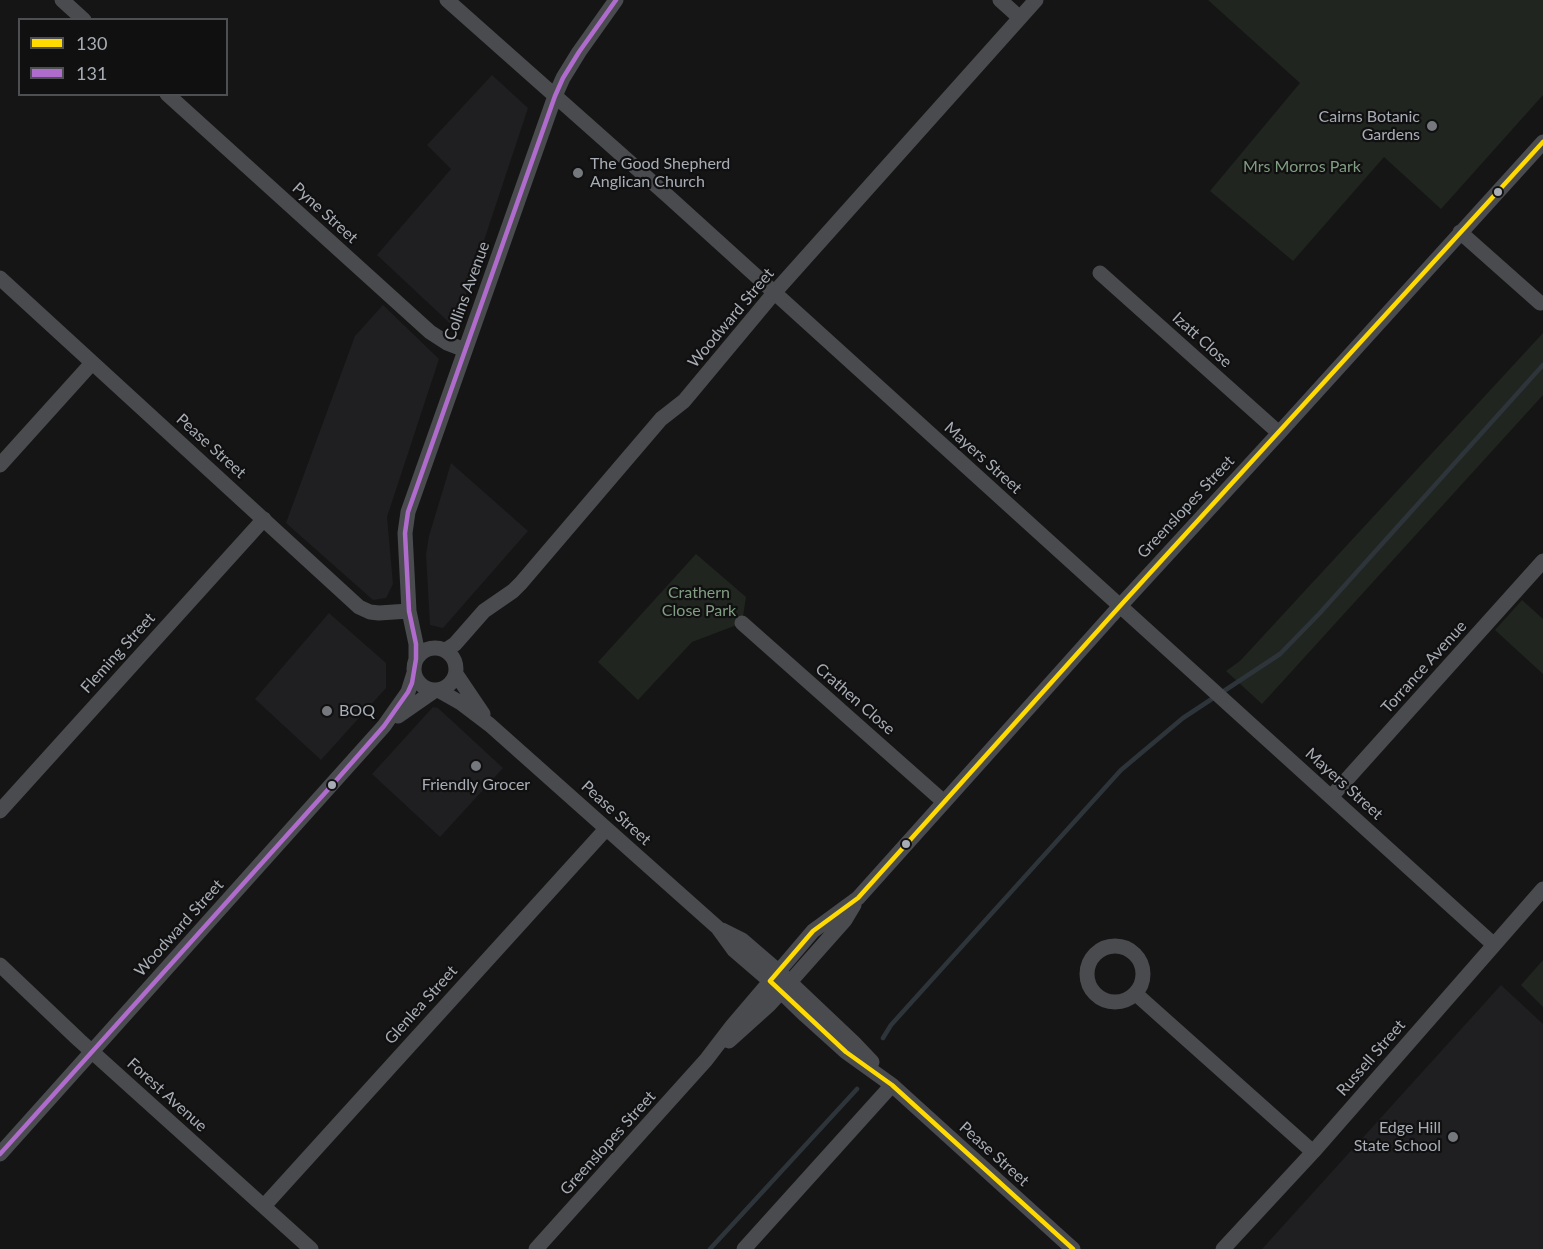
<!DOCTYPE html>
<html>
<head>
<meta charset="utf-8">
<style>
  body { margin:0 }
  #map { position:relative; width:1543px; height:1249px; overflow:hidden; background:#151516; font-family:Lato,sans-serif }
  canvas { display:block }
  .legend { position:absolute; left:18px; top:18px; width:210px; height:78px; box-sizing:border-box; background:#101011; border:2px solid #4d4f53; margin:0; padding:8px 10px; list-style:none; font-size:18px; color:#a8adb5 }
  .legend li { display:flex; align-items:center; gap:12px; height:30px }
  .legend b { width:30px; border:2px solid #4d4f53 }
</style>
</head>
<body>
<div id="map">
<canvas width="1543" height="1249"></canvas>
<ul class="legend">
<li><b style="height:8px;background:#ffda00"></b>130</li>
<li><b style="height:8px;background:#b06ccc"></b>131</li>
</ul>
</div>
<script>
const ctx = document.querySelector('canvas').getContext('2d');
ctx.lineJoin = 'round';
function paint(path, color) { ctx.fillStyle = color; ctx.fill(path, 'evenodd'); }
const shape = rows => new Path2D(rows.map(r => 'M' + r).join(''));
function stroke(path, color, width, dash) { ctx.strokeStyle = color; ctx.lineWidth = width; ctx.lineCap = dash ? 'butt' : 'round'; ctx.setLineDash(dash || []); ctx.stroke(path); }
function label(font, color, halo, rows, align = 'center') {
  ctx.font = font + ' Lato,sans-serif'; ctx.lineWidth = 4.5; ctx.setLineDash([]); ctx.textBaseline = 'middle'; ctx.strokeStyle = halo; ctx.fillStyle = color; for (const [text, x, y, turn = 0] of rows) {
    ctx.save(); ctx.translate(x, y); ctx.rotate((+turn || 0) * Math.PI / 180); ctx.textAlign = isNaN(turn) ? turn : align; if (halo) ctx.strokeText(text, 0, 0); ctx.fillText(text, 0, 0); ctx.restore();
  }
}
paint(shape([
  [492,75,528,108,455,328,377,255,451,169,427,145],
  [383,305,439,359,387,517,393,584,386,598,373,600,286,523,355,336],
  [451,463,528,531,443,628,430,625,426,554,429,536],
  [329,613,386,663,386,688,321,760,255,699],
  [433,707,438,708,503,768,440,837,372,774],
  [1501,985,1543,1024,1543,1249,1262,1249]
]), '#1f1f21');
paint(shape([
  [1208,0,1543,0,1543,95,1441,209,1384,157,1293,261,1210,191,1300,83],
  [1543,333,1543,395,1262,704,1226,671,1240,661],
  [696,554,746,597,742,623,692,642,638,700,598,662],
  [1522,600,1543,619,1543,674,1495,630],
  [1543,960,1543,1007,1521,985]
]), '#202520');
stroke(shape([
  [883,1038,891,1025,1121,770,1183,718,1280,654,1319,614,1543,365],
  [710,1249,857,1089]
]), '#2e353a', 4.5);
stroke(shape([
  [62,0,84,20],
  [447,0,669,197,1493,944],
  [1000,0,1020,18],
  [167,94,430,332,447,343,465,350],
  [1460,232,1540,303],
  [1100,273,1279,433],
  [0,278,359,607,370,612,379,613,409,611],
  [0,465,92,363],
  [742,623,944,802],
  '414 669a21 21 0 1 1 42 0a21 21 0 1 1-42 0Z',
  [446,650,455,644,484,611,513,591,521,583,661,419,684,401,774,293,1036,0],
  [416,659,416,644,409,611,405,533,408,512,555,96,563,78,579,52,616,0],
  [456,674,483,714],
  [438,690,461,703,490,725,718,928,734,950,770,981,805,1015,846,1052,892,1085,1073,1249],
  [398,716,434,691],
  [1331,797,1543,561],
  [0,811,264,519],
  [722,930,742,940,778,971,854,1043,872,1062],
  '1087 974a28 28 0 1 1 56 0a28 28 0 1 1-56 0Z',
  [0,965,79,1040,311,1249],
  [1136,994,1313,1152],
  [729,1041,769,1005,790,982,845,920,854,905],
  [0,1154,384,726,408,692,414,673],
  [264,1206,606,829],
  [536,1249,706,1060,732,1026,813,931,858,898,1120,606,1279,433,1543,142],
  [744,1249,892,1085],
  [1223,1249,1313,1152,1543,889]
]), '#4a4b4e', 15);
stroke(shape([
  [1073,1249,892,1085,846,1052,770,981,813,931,858,898,1120,606,1543,142]
]), '#ffda00', 4.5);
stroke(shape([
  [0,1154,333,784,384,726,408,692,412,683,416,659,416,644,409,611,405,533,408,512,555,96,563,78,579,52,616,0]
]), '#b06ccc', 4.5);
for (const [x, y, r, color] of [
  [1432,126,6,"#75787d"],
  [578,173,6,"#75787d"],
  [1498,192,5,"#a8adb5"],
  [327,711,6,"#75787d"],
  [476,766,6,"#75787d"],
  [332,785,5,"#a8adb5"],
  [906,844,5,"#a8adb5"],
  [1453,1137,6,"#75787d"]
]) { const dot = new Path2D(); dot.arc(x, y, r, 0, 2 * Math.PI); ctx.fillStyle = color; ctx.fill(dot); stroke(dot, '#101011', 2); }
label('16px', '#a8adb5', '#101011', [
  ["Cairns Botanic",1420,117],
  ["Gardens",1420,135],
  ["The Good Shepherd",590,164,"left"],
  ["Anglican Church",590,182,"left"],
  ["BOQ",339,711,"left"],
  ["Friendly Grocer",476,785,"center"],
  ["Edge Hill",1441,1128],
  ["State School",1441,1146]
], 'right');
label('16px', '#829e82', '#101011', [
  ["Mrs Morros Park",1302,167],
  ["Crathern",699,593],
  ["Close Park",699,611]
]);
label('16px', '#a8adb5', '#101011', [
  ["Pyne Street",325,213,42],
  ["Collins Avenue",467,291,-70],
  ["Woodward Street",731,318,-50],
  ["Izatt Close",1202,340,42],
  ["Pease Street",211,446,42],
  ["Mayers Street",983,458,42],
  ["Greenslopes Street",1186,507,-47],
  ["Fleming Street",118,653,-48],
  ["Torrance Avenue",1424,667,-48],
  ["Crathen Close",855,699,41],
  ["Mayers Street",1344,784,42],
  ["Pease Street",616,813,42],
  ["Woodward Street",179,928,-48],
  ["Glenlea Street",421,1005,-48],
  ["Russell Street",1371,1058,-49],
  ["Forest Avenue",167,1095,42],
  ["Greenslopes Street",608,1143,-48],
  ["Pease Street",994,1154,42]
]);
</script>
</body>
</html>
